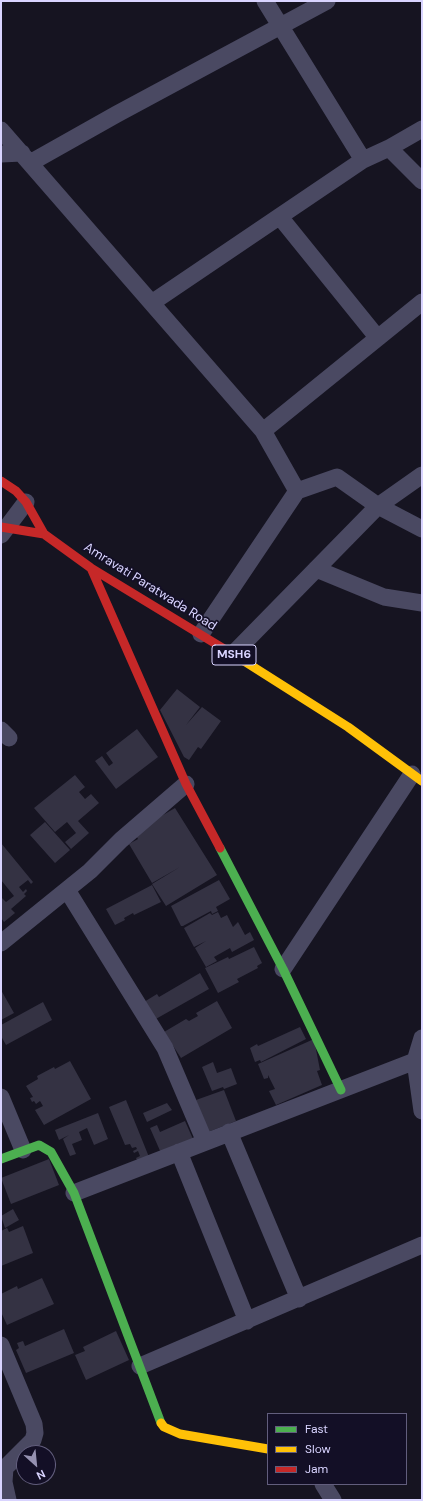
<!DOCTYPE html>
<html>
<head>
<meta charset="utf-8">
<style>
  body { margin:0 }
  #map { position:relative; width:423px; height:1501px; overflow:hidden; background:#161421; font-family:"DM Sans",sans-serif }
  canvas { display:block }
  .frame { position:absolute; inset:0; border:2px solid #d9d4ff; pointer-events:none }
  .legend { position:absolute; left:267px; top:1413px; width:140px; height:72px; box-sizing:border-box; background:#130f26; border:1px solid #625e7d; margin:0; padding:5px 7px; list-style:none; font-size:12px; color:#d9d4ff }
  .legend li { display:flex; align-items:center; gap:8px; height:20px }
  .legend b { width:20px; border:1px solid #625e7d }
  .north { position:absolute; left:16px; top:1445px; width:40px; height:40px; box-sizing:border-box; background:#130f26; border:1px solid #625e7d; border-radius:50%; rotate:153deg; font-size:11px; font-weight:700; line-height:16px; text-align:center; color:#d9d4ff }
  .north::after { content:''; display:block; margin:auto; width:14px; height:18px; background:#9591b1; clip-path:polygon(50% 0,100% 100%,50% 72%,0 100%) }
</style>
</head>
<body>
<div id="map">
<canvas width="423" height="1501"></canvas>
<div class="frame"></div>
<ul class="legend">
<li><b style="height:5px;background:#4caf50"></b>Fast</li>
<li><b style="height:5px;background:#ffc107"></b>Slow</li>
<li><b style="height:5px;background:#c62828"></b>Jam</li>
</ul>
<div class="north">N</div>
</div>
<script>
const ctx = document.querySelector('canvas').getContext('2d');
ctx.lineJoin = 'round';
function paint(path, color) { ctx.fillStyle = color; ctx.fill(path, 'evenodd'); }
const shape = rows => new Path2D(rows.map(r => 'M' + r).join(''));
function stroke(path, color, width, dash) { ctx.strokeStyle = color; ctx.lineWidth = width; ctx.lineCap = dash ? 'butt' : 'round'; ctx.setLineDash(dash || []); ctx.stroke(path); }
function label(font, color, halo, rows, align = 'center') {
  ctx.font = font + ' "DM Sans",sans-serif'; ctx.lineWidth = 3.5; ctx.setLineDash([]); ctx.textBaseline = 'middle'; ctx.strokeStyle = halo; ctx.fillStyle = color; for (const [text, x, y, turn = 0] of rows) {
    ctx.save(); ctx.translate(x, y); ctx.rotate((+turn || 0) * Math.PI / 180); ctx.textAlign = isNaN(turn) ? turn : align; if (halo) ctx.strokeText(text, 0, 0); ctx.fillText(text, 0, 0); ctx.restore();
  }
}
paint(shape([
  [177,689,200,707,186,725,202,707,221,721,201,749,198,747,189,760,184,757,160,710],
  [137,729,158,757,116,789,95,761,102,756,109,766,113,763,106,753],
  [75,775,85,787,79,792,85,799,91,794,99,803,78,821,89,833,71,849,65,842,76,833,67,822,55,832,34,808],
  [175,808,217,875,166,906,152,884,180,867,152,883,129,844,138,839,134,832],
  [45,822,70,850,55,863,30,835],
  [1,843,33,882,31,884,28,880,19,887,23,892,26,889,27,891,24,894,26,896,11,909,15,913,4,922,1,918,1,897,6,902,14,896,1,880],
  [219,880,230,899,216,907,218,911,212,914,211,911,183,926,181,926,171,906],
  [152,885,161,902,134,915,133,913,124,918,125,920,115,925,106,909],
  [218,912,221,918,227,915,233,927,238,922,245,935,250,932,254,940,232,952,230,948,214,957,217,961,206,967,195,948,206,941,194,947,184,928,210,913,212,915],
  [254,947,262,963,257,966,258,968,237,979,239,982,218,993,205,968,228,957,229,959],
  [200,973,209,989,154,1020,144,1002,157,994,159,997],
  [1,990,14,1013,1,1020],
  [217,1001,232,1028,181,1058,164,1032,186,1019,189,1021,198,1016,196,1013],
  [43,1002,52,1020,6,1045,1,1036,1,1025],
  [300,1027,306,1039,261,1062,260,1060,255,1062,250,1048,257,1044,258,1046],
  [314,1039,320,1070,317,1071,322,1085,276,1105,269,1091,275,1089,268,1075,268,1078,264,1079,258,1064],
  [70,1061,91,1099,44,1125,35,1110,43,1106,40,1101,36,1104,34,1101,32,1102,30,1098,33,1097,26,1086,38,1079,37,1076,54,1067,55,1069],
  [213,1062,217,1073,231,1068,237,1084,224,1089,223,1087,212,1091,202,1067],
  [224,1090,236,1121,208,1132,196,1100],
  [126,1100,149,1157,138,1162,136,1158,140,1156,138,1151,134,1153,133,1151,137,1149,136,1147,132,1148,130,1144,125,1145,109,1107],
  [167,1103,172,1110,147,1122,143,1113],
  [98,1113,108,1139,94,1145,87,1128,79,1132,82,1140,72,1144,76,1154,70,1156,63,1139,69,1135,59,1140,55,1130],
  [185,1121,193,1139,161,1153,150,1128,157,1125,160,1132],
  [49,1159,59,1185,11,1204,1,1178],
  [13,1209,19,1220,5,1228,1,1216],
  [23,1226,33,1253,1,1266,1,1231,7,1228,9,1232],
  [42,1278,54,1304,7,1325,1,1312,1,1294,17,1286,18,1289],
  [64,1329,74,1353,26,1373,16,1350,19,1348,17,1343,23,1341,25,1346],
  [116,1331,129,1360,86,1380,75,1355,85,1351,83,1347]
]), '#343243');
stroke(shape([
  [265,1,363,160],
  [1,130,263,431],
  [389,148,422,129],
  [1,154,22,153],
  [30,163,117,114,327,1],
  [280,217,377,337],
  [153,302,363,160,389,148,422,181],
  [297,491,337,477,378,506,422,529],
  [1,535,26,502],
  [316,569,384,597,422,603],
  [201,634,297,491,263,431,422,302],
  [233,654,378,506,422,475],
  [1,730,9,738],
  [67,890,165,1048,205,1142],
  [1,943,90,871,121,840,186,784],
  [283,969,412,774],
  [422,1038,415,1061,422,1111],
  [1,1097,23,1150],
  [229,1132,299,1299],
  [179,1152,247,1321],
  [74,1193,415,1061],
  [1,1345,34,1424,35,1433,33,1440,5,1468,4,1482,8,1500],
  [140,1366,422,1245],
  [323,1484,333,1500]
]), '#4a4962', 17);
stroke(shape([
  [220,848,283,969,341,1090],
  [1,1159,39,1145,51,1152,74,1193,161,1423]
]), '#4caf50', 9);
stroke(shape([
  [244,661,348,727,422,781],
  [161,1423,164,1427,180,1434,268,1449]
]), '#ffc107', 9);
stroke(shape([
  [1,481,16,491,26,502,44,534,91,568,244,661],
  [1,527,44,534],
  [91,568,186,784,220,848]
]), '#c62828', 9);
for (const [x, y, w] of [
  [234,655,44]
]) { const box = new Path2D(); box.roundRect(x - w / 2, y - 10, w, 20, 3); ctx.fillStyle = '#130f26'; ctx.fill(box); stroke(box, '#d9d4ff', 1); }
label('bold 12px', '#d9d4ff', null, [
  ["MSH6",234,655]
]);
label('13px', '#d9d4ff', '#130f26', [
  ["Amravati Paratwada Road",150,587,32]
]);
</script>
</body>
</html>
